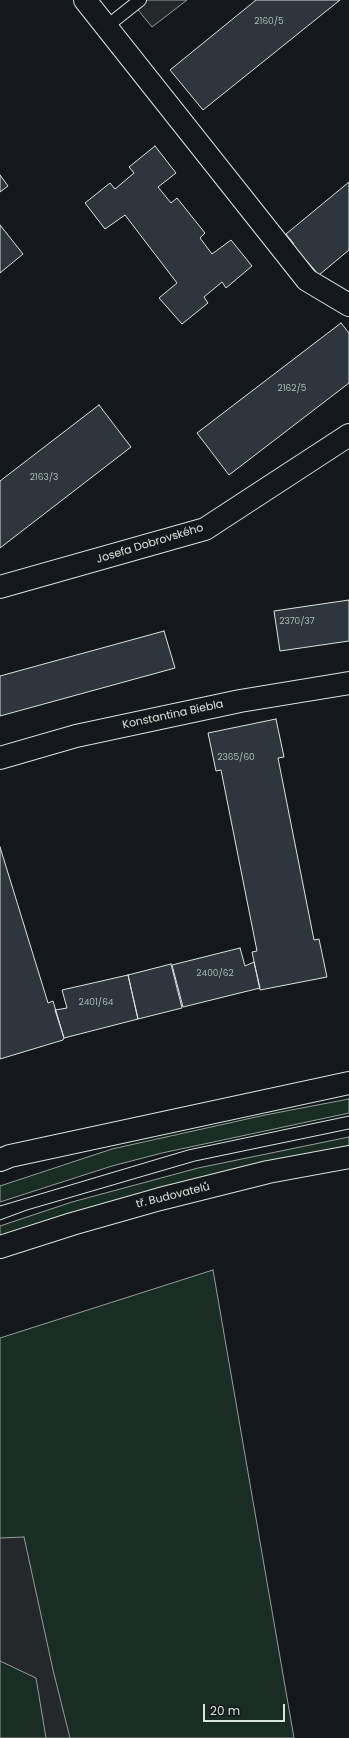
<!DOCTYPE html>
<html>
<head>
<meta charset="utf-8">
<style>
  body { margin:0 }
  #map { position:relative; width:349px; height:1738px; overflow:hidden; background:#14181c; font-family:Poppins,sans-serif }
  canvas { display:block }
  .scale { position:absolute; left:203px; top:1704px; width:82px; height:18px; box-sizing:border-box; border:2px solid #d8e6dc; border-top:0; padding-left:5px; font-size:12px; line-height:14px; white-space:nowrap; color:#d8e6dc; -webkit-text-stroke:3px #14181c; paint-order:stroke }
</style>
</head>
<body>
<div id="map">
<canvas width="349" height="1738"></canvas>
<div class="scale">20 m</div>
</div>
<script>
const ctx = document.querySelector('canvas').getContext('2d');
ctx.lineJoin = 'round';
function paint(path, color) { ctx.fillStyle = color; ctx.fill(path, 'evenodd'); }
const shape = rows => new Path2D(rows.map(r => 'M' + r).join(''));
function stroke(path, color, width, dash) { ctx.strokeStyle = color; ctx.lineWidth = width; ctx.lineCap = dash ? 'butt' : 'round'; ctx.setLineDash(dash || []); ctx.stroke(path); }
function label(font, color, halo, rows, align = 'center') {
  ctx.font = font + ' Poppins,sans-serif'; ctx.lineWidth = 3; ctx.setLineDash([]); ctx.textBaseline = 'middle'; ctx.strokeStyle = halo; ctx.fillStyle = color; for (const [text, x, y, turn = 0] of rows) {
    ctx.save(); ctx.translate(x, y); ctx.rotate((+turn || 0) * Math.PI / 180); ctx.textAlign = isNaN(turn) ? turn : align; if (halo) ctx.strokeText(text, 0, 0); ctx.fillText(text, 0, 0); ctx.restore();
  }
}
const green = shape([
  [349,1099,349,1113,162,1153,112,1166,0,1202,0,1186,112,1149,265,1115,349,1099],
  [349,1137,349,1149,0,1240,0,1226,72,1202,198,1168,349,1137],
  [213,1270,294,1738,0,1738,0,1338,213,1270]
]);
paint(green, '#1a2d24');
stroke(green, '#939e99', 1);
const parking = shape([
  [130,0,187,0,152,27,130,0],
  [24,1537,53,1670,70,1738,46,1738,36,1678,0,1661,0,1538,24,1537]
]);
paint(parking, '#24282b');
stroke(parking, '#939e99', 1);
const building = shape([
  [256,0,340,0,203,110,170,70,256,0],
  [155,146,176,173,158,187,171,203,177,198,205,233,200,238,212,254,231,240,252,266,226,288,222,282,204,297,208,303,182,324,159,298,177,283,125,215,105,229,85,203,110,183,115,189,134,173,129,167,155,146],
  [0,175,8,186,0,192,0,175],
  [349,182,349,250,319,275,306,260,301,263,288,248,294,244,286,234,349,182],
  [0,225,23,254,0,273,0,225],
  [341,323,349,333,349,383,229,475,197,433,341,323],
  [99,405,131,447,0,548,0,481,99,405],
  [349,600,349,641,280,651,274,611,349,600],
  [164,631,175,668,0,716,0,676,164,631],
  [276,719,284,757,278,758,314,940,319,939,327,977,260,990,252,952,257,951,221,770,216,771,208,733,276,719],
  [0,847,48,1003,53,1001,64,1038,63,1040,0,1059,0,847],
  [240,948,245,966,254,962,260,988,183,1007,172,965,240,948],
  [171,964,182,1008,138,1019,128,975,171,964],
  [128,975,138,1019,64,1038,55,1010,67,1008,62,990,128,975]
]);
paint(building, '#2c363c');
stroke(building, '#d8e6dc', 1);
const lane = shape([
  [106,27,140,0]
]);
const street = shape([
  [85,0,307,280,349,305],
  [0,587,205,529,349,435],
  [0,758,76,736,240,701,349,683]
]);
const secondary = shape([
  [0,1160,10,1156,349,1083],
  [0,1247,72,1224,160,1199,268,1172,349,1157]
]);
stroke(lane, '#d8e6dc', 14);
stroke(street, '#d8e6dc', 24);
stroke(secondary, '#d8e6dc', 24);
stroke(lane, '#14181c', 12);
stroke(street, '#14181c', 22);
stroke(secondary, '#14181c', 22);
stroke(shape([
  [0,1206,188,1150,349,1116],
  [0,1220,27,1210,195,1161,349,1129]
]), '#d8e6dc', 1);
label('9px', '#adbab4', null, [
  ["2160/5",269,22],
  ["2162/5",292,389],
  ["2163/3",44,478],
  ["2370/37",297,622],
  ["2365/60",236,758],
  ["2400/62",215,974],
  ["2401/64",96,1003]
]);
label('11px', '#d8e6dc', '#14181c', [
  ["Josefa Dobrovského",150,544,-17],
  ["Konstantina Biebla",173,715,-12],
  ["tř. Budovatelů",173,1196,-14]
]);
</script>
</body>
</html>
